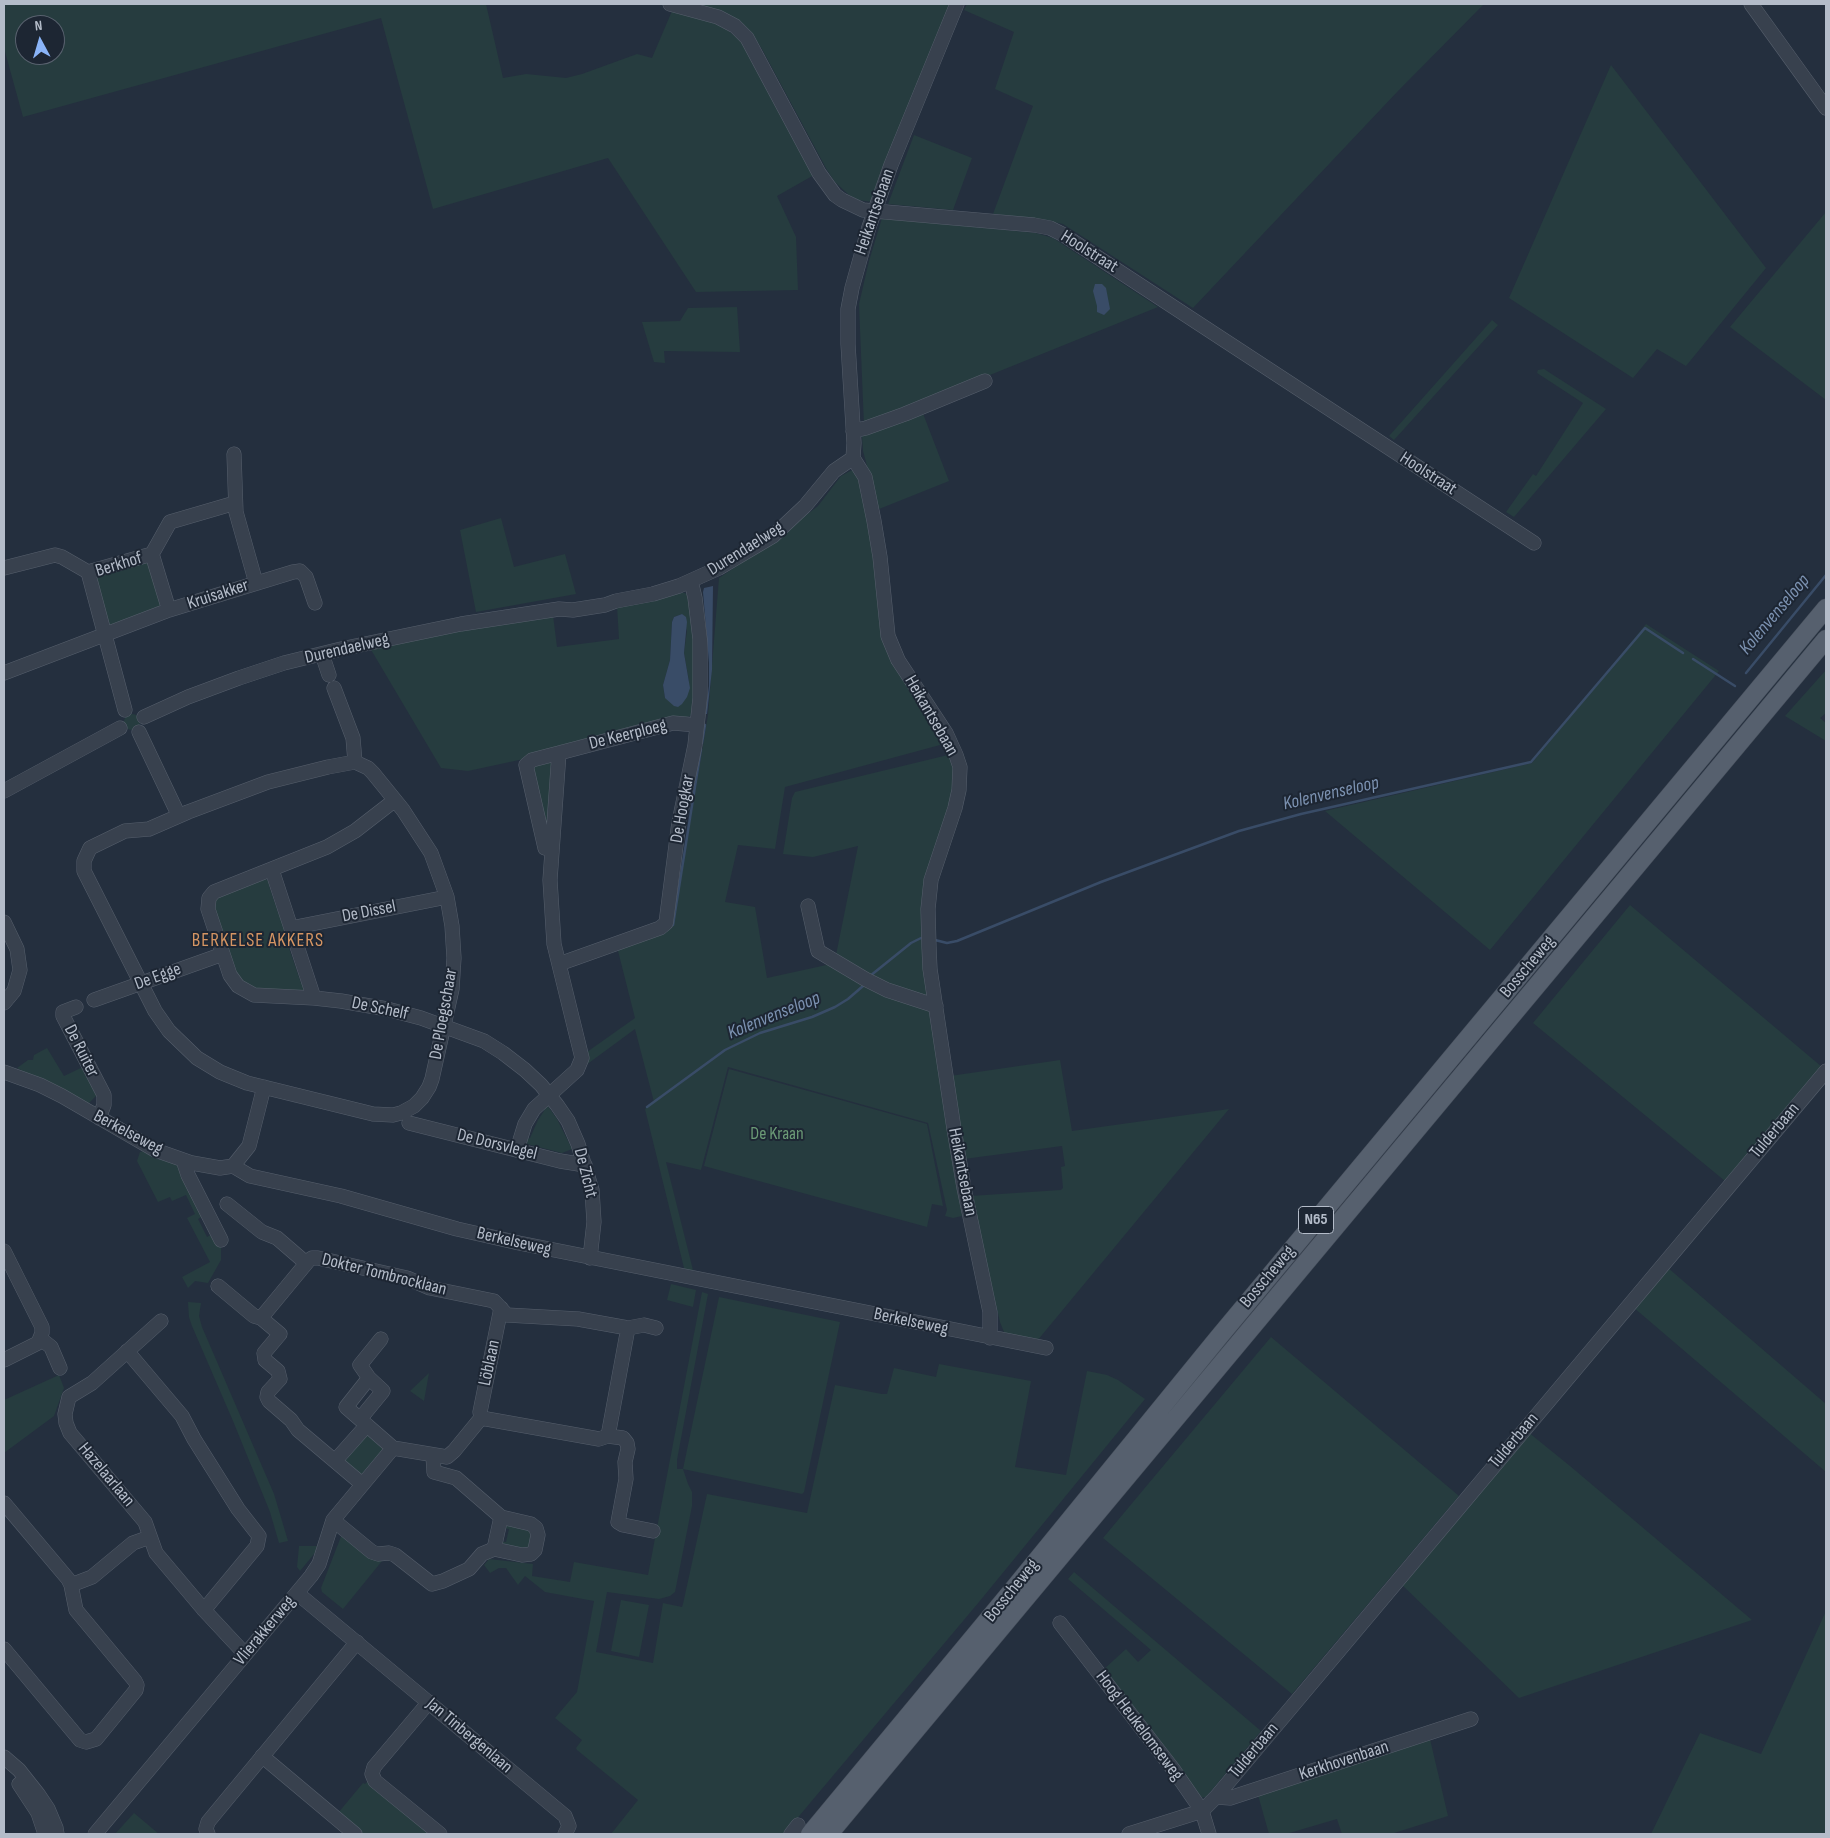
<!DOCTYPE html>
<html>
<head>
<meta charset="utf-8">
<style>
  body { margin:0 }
  #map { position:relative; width:1830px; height:1838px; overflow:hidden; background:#242f3e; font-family:"Sofia Sans Condensed",sans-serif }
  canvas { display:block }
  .frame { position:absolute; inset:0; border:5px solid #b4bcc9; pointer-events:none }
  .north { position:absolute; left:15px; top:15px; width:50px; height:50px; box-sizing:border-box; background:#1d2633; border:1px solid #59626f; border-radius:50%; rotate:354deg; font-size:14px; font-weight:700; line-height:20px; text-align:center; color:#b4bcc9 }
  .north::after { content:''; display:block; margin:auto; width:18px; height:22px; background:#8ab4f8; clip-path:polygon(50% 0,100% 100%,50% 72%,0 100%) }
</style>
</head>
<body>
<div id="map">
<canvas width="1830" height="1838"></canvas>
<div class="frame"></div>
<div class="north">N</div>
</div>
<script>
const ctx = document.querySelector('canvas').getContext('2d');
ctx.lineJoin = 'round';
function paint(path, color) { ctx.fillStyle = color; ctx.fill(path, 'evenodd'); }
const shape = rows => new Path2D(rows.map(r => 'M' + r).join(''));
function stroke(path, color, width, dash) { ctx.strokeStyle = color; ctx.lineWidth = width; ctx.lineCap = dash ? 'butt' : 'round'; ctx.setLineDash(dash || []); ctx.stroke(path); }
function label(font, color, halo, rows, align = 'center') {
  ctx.font = font + ' "Sofia Sans Condensed",sans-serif'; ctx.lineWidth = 4; ctx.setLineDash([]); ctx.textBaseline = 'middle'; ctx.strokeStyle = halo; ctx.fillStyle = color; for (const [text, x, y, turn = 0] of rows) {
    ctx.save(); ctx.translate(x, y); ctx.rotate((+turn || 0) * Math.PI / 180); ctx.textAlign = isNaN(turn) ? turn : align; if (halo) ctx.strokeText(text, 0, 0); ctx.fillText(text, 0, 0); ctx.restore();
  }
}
paint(shape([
  [4,4,486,4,503,78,526,74,566,78,582,74,637,54,652,58,672,11,711,22,726,29,746,45,814,175,777,196,796,237,798,290,696,292,608,158,433,209,381,18,23,117,4,48],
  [25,25,55,25,55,55,25,55],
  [694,4,953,4,872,202,858,200,849,195,835,182,827,170,762,49,753,35],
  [967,4,1484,4,1398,91,1193,308,1063,224,1040,219,993,214,1033,106,995,89,1014,32,964,10],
  [1611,65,1766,268,1686,366,1657,349,1633,378,1509,298],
  [914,135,972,158,953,210,888,204],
  [1826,212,1826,400,1730,327],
  [882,218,1036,233,1053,238,1158,307,864,426,859,304,869,261],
  [737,307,740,352,664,351,665,363,654,362,642,322,680,321,688,308],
  [1492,320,1498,325,1394,440,1389,436],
  [1544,369,1606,409,1514,517,1506,512,1533,474,1536,476,1583,403,1537,373,1538,370],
  [922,411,949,481,879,509,863,451,862,435],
  [854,469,862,481,870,519,881,622,945,741,940,745,785,787,775,849,738,845,725,902,755,907,767,978,831,964,836,955,858,846,813,857,783,854,792,798,795,792,948,755,952,757,956,788,927,889,962,1216,953,1218,945,1216,947,1210,928,1123,728,1067,701,1170,666,1162,694,1274,685,1272,645,1109,654,1102,635,1029,582,1068,587,1052,635,1018,617,947,673,926,708,715,719,578,764,548,818,506,841,476],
  [501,518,514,567,565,554,576,594,476,612,460,530],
  [148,561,162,607,109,627,93,577],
  [679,591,687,594,691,599,697,657,696,709,690,716,519,760,468,771,441,768,370,648,458,630,553,615,557,647,619,639,617,606],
  [682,614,687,631,684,653,689,681,665,698,663,685,670,660,672,622,674,617],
  [1646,624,1719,671,1490,950,1325,811,1532,763],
  [1826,670,1826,713,1820,718,1826,723,1826,741,1785,716],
  '124 722a8 8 0 1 1 16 0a8 8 0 1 1-16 0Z',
  [553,759,548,842,531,766],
  [264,878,270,882,269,886,279,915,282,917,291,944,289,948,301,983,304,985,303,991,252,989,237,976,213,906,216,897],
  [1630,905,1822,1067,1725,1181,1533,1023],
  [47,1048,64,1076,85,1066,99,1093,86,1106,17,1068,28,1060,33,1060,34,1055],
  [1060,1060,1072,1131,1229,1109,1037,1341,1009,1335,1004,1332,1000,1322,971,1196,1061,1190,1063,1188,1061,1167,1065,1166,1062,1146,964,1159,950,1076],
  [729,1069,927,1124,943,1206,932,1204,927,1227,704,1166],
  [545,1102,557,1119,572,1149,562,1153,523,1143,523,1141,530,1138,538,1120,544,1111],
  [145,1151,181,1165,205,1215,198,1219,207,1237,214,1233,219,1243,221,1248,221,1260,208,1283,195,1281,188,1288,182,1277,210,1262,187,1218,195,1214,186,1195,172,1201,170,1197,158,1202,137,1161,140,1152],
  [1667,1267,1826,1404,1826,1472,1633,1307],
  [671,1284,696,1290,693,1307,667,1300],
  [702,1292,708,1294,677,1460,677,1469,683,1469,719,1297,840,1322,804,1492,802,1494,683,1469,688,1484,692,1492,692,1506,675,1592,670,1596,659,1599,607,1592,596,1652,653,1663,663,1603,682,1607,683,1604,707,1494,807,1513,835,1385,882,1394,887,1394,894,1368,936,1377,939,1364,1031,1381,1015,1467,1066,1475,1087,1371,1107,1375,1118,1380,1145,1399,979,1602,784,1834,611,1834,638,1800,577,1750,576,1748,582,1740,555,1718,577,1692,594,1601,545,1592,525,1576,518,1585,506,1568,499,1568,490,1573,484,1565,489,1559,533,1564,532,1576,570,1582,574,1562,648,1575],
  [188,1302,201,1303,199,1316,202,1327,274,1494,288,1541,279,1543,270,1512,233,1421,192,1326,189,1317],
  [1271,1337,1459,1496,1292,1694,1103,1538],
  [429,1373,424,1401,410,1391],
  [59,1375,64,1388,54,1416,4,1453,4,1400],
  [1528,1432,1570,1466,1752,1620,1519,1698,1401,1584],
  [367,1435,383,1449,361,1475,345,1461],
  [505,1524,533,1530,529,1551,504,1548,499,1541,506,1542,509,1529,502,1528],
  [342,1534,382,1561,343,1609,322,1592,321,1588],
  [299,1546,318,1546,319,1548,300,1571,297,1567],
  [1074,1572,1261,1731,1206,1797,1199,1798,1103,1670,1126,1649,1138,1662,1151,1650,1068,1579],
  [621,1600,649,1605,639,1657,611,1651],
  [1826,1611,1826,1834,1651,1834,1700,1733,1761,1754],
  [1430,1739,1448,1816,1391,1834,1342,1834,1337,1819,1286,1834,1269,1834,1258,1795],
  [368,1781,431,1834,363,1834,338,1813,363,1783,365,1784],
  [134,1813,159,1834,115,1834]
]), '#263c3f');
paint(shape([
  [1095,284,1102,284,1106,288,1110,309,1104,315,1097,312,1097,306,1093,291],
  [713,586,712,670,707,714,705,714,709,686,709,663,703,592,704,588],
  [682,614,686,617,687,622,684,653,690,688,687,697,682,704,678,707,674,706,665,698,663,685,670,660,672,622,674,617]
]), '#394c67');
stroke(shape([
  [1693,659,1735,686],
  [1746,673,1826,575],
  [702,743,705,725],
  [673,925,701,749],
  [935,940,947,943,957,941,1101,882,1239,831,1301,814,1531,762,1645,628,1683,653],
  [870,976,911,943,921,938],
  [647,1107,725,1050,760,1033,812,1017,835,1007,848,999,863,986]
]), '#394c67', 2.5);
const minor = shape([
  [670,4,718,17,735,26,747,38,819,173,835,195,842,200,863,210,1034,225,1050,228,1062,234,1534,543],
  [957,4,891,165,869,227,852,288,848,309,848,344,854,443,853,458,865,477,874,521,880,557,888,636,898,660,946,733,956,755,960,767,959,790,955,808,931,880,928,909,929,947,930,969,954,1129,964,1188,990,1312,990,1338],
  [1751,4,1826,108],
  [853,431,866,428,905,414,985,381],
  [234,454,236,512,256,583],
  [152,554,170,522,235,503],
  [4,568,55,555,62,557,88,572],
  [322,654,329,675],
  [4,673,169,610,293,572,300,571,306,577,315,603],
  [334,688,353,738,355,762],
  [125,710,88,572,152,554,169,610],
  [144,717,188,697,239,678,284,663,341,649,461,624,559,609,573,610,605,605,616,601,653,594,679,586,719,568,773,536,805,506,834,471,853,458],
  [139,732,179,816],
  [355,762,368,768,373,773,403,810,431,853,447,897,452,926,454,958,452,989,432,1079,429,1087,422,1098,414,1106,401,1113,393,1115,373,1114,247,1083,220,1072,197,1058,169,1031,155,1011,84,871,84,861,90,848,125,831,149,829,188,812,268,782,328,767,355,762],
  [4,791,120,728],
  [395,800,355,831,327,847,214,892,209,898,208,909,230,975,238,986,254,995,314,998,341,1001,387,1009,421,1018,484,1041,503,1053,525,1070,541,1085,557,1105,568,1121,578,1144,592,1190,594,1222,590,1258],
  [552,849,545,848,526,765,532,760,559,753],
  [272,870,314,998],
  [808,906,818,951,865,979,887,990,936,1006],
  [4,922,17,949,20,970,14,991,4,1003],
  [291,928,447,897],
  [559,964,660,928,666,923,679,822,695,745,700,698,700,639,695,598,691,581],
  [94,1000,223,954],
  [76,1007,63,1012,63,1016,104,1095,104,1105,99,1118],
  [4,1072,40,1085,62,1096,155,1150,192,1163,220,1168,233,1166,250,1176,341,1196,457,1229,519,1243,1046,1348],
  [409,1123,560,1161,585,1165],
  [517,1150,525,1124,534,1109,577,1070,582,1058,554,944,550,880,559,753,673,723,697,725],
  [183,1160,188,1175,221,1240],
  [233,1166,249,1146,264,1087],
  [227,1204,262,1232,277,1238,306,1263],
  [4,1251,42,1327,42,1333,38,1343,4,1360],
  [218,1286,254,1316,261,1318,280,1334,264,1353,265,1360,278,1371,280,1379,268,1392,267,1397,269,1401,291,1420,298,1430,362,1484],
  [501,1308,480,1412,481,1418,599,1439,608,1436,623,1438,627,1443,628,1449,625,1462,626,1479,618,1522,623,1525,653,1531],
  [261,1318,309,1260,312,1258,318,1258,407,1278,430,1288,494,1301,507,1315,578,1319,628,1328,644,1325,656,1328],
  [161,1321,92,1383,69,1397,65,1414,66,1423,70,1433,145,1522,156,1553,204,1610,245,1654],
  [41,1339,51,1347,60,1368],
  [127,1351,182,1416,194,1439,238,1509,259,1536,257,1546,204,1610],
  [369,1378,346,1407,393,1448],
  [360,1419,383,1391,369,1378,360,1365,381,1339],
  [608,1436,628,1328],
  [335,1461,367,1425],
  [4,1503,68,1579,71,1585,76,1610,135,1681,137,1685,136,1690,96,1739,86,1742,80,1740,4,1649],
  [333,1520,372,1552,378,1554,389,1553,395,1555,432,1584,443,1581,469,1569,482,1554,494,1549,522,1555,531,1554,535,1550,538,1535,536,1528,531,1524,501,1517,456,1478,434,1472,433,1456],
  [494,1549,501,1517],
  [71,1585,92,1577,133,1543,150,1537],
  [297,1593,565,1816,569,1826,565,1834],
  [1060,1623,1173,1769,1202,1811,1209,1834],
  [429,1702,374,1767,372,1774,375,1781,440,1834],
  [262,1756,355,1834],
  [4,1757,19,1770,38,1794,48,1809,56,1828,57,1834],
  [19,1784,38,1813,45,1834],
  [1216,1797,1230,1798,1471,1719],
  [95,1834,311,1576,319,1564,333,1520,393,1448,447,1457,454,1451,481,1418],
  [208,1834,206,1829,208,1822,357,1642],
  [791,1834,798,1825],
  [1129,1834,1202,1811,1216,1797,1826,1071]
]);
const major = shape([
  [810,1834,1015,1587,1218,1338,1826,608],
  [829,1834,1826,639]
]);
stroke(minor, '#565f6c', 15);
stroke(major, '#414a57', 19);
stroke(minor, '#38414e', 14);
stroke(major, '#56606e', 18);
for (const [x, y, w] of [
  [1316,1220,35]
]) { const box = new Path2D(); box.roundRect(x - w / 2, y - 13.5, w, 27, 4); ctx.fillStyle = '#1d2633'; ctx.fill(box); stroke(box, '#b4bcc9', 1); }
label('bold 16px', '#b4bcc9', null, [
  ["N65",1316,1220]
]);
label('18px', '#b4bcc9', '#1d2633', [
  ["Heikantsebaan",875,212,-71],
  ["Hoolstraat",1089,252,32],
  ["Hoolstraat",1428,474,33],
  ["Durendaelweg",746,549,-32],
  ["Berkhof",119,565,-17],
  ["Kruisakker",218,595,-18],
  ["Durendaelweg",347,649,-13],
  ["Heikantsebaan",931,716,60],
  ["De Keerploeg",628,735,-14],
  ["De Hoogkar",683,809,-80],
  ["De Dissel",369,912,-11],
  ["Bosscheweg",1528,967,-50],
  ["De Egge",158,977,-20],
  ["De Schelf",380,1009,12],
  ["De Ploegschaar",444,1014,-80],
  ["De Ruiter",81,1051,63],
  ["Tulderbaan",1775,1131,-50],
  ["Berkelseweg",128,1133,28],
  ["De Dorsvlegel",497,1145,14],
  ["Heikantsebaan",962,1172,79],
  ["De Zicht",585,1173,76],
  ["Berkelseweg",514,1242,13],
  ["Dokter Tombrocklaan",384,1275,14],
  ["Bosscheweg",1268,1277,-50],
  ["Berkelseweg",911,1322,12],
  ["Löblaan",490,1363,-78],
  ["Tulderbaan",1514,1441,-50],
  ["Hazelaarlaan",106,1475,50],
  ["Bosscheweg",1012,1591,-51],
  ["Vlierakkerweg",265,1631,-50],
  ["Hoog Heukelomseweg",1139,1726,53],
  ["Jan Tinbergenlaan",469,1736,40],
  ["Tulderbaan",1254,1751,-50],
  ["Kerkhovenbaan",1344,1761,-18]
]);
label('18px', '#6b9a76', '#1d2633', [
  ["De Kraan",777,1134]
]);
label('italic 19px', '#7c92b1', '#1d2633', [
  ["Kolenvenseloop",1775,615,-50],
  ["Kolenvenseloop",1331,794,-13],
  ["Kolenvenseloop",774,1016,-22]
]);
ctx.letterSpacing = '1px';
label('19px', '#d59563', '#1d2633', [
  ["BERKELSE AKKERS",258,941]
]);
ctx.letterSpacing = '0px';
</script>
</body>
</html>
